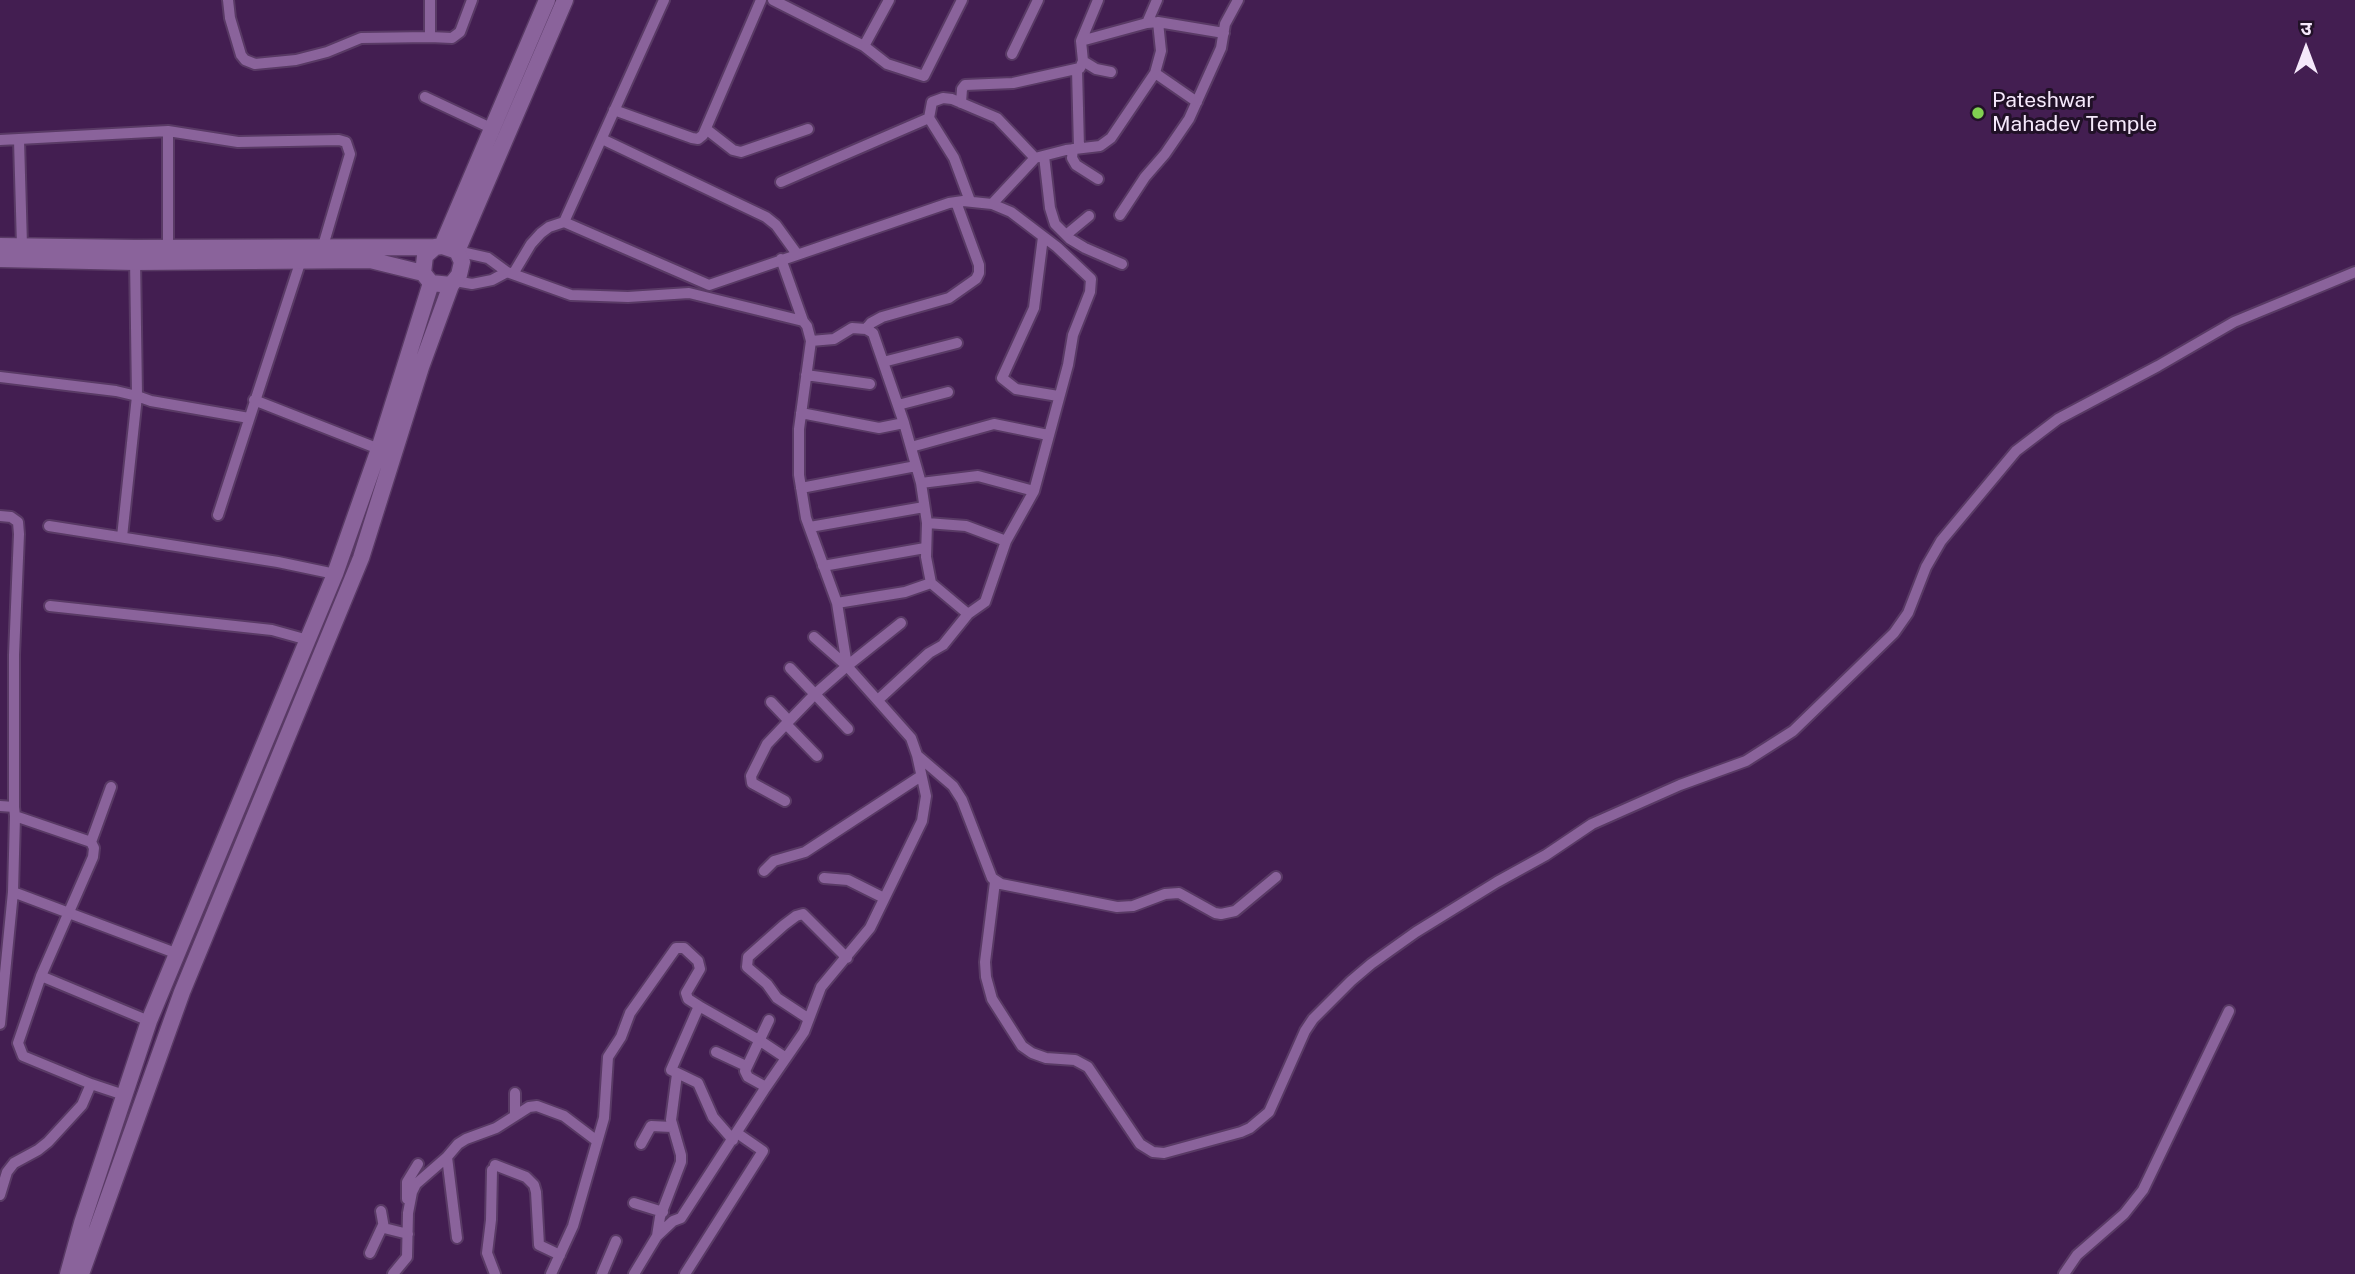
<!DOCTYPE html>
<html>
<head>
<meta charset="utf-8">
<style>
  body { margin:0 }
  #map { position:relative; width:2355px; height:1274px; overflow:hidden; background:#431e51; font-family:"Public Sans","Noto Sans Devanagari",sans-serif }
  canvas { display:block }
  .north { position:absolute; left:2271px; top:14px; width:70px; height:70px; -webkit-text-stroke:5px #211127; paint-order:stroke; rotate:0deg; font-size:19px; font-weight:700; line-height:28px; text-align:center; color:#f5e8fb }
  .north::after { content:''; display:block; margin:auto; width:24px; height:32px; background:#f5e8fb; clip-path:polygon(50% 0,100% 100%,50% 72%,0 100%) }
</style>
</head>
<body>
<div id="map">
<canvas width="2355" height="1274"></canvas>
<div class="north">उ</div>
</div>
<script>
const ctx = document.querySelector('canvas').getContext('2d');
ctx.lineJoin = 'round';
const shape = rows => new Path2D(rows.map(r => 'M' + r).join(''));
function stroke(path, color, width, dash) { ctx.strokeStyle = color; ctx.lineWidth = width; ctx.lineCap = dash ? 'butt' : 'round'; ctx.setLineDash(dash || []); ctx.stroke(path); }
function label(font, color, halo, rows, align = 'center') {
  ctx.font = font + ' "Public Sans",sans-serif'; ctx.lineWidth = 6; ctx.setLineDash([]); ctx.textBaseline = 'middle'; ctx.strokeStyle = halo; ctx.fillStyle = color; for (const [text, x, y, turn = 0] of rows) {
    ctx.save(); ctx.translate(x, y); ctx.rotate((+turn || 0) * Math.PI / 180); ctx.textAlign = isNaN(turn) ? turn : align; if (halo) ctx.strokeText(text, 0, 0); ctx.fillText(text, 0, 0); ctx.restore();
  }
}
const street = shape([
  [228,0,230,18,241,55,245,60,255,64,296,60,327,52,361,38,430,37],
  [430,0,430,37,452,38,460,32,472,0],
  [773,0,864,46,887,64,924,76,962,0],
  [1147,23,1157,0],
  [1081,41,1147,23,1158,22,1224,33],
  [864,46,889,0],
  [1012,54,1038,0],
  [1083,61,1096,69,1111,72],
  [1077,69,1079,148],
  [1155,73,1197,102],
  [425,97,493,129],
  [961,103,962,89,965,85,1013,83,1080,68,1083,61,1081,41,1098,0],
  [614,110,692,138,698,139,703,135,761,0],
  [929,118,932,102,943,98,952,99,997,118,1035,158,992,204],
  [706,129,733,150,741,152,808,129],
  [168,131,238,142,339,140,346,142,350,154,323,246],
  [602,139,766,217,776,225,797,254],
  [0,140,168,131,168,247],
  [19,140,22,246],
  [1073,149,1072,158,1076,165,1098,179],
  [1044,156,1050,208,1055,224,1070,239,1085,248,1122,264],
  [1035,158,1066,150,1100,146,1111,138,1155,73,1161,51,1158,22],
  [781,182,929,118,954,158,970,201],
  [1120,215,1145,177,1165,154,1189,119,1221,48,1225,24,1238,0],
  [564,222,709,285,949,203,963,201,992,204,1011,212,1057,247,1091,279,1090,292,1073,335,1068,365,1034,491,1006,541,966,526,927,523],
  [1066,235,1089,216],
  [1043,237,1034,308,1002,378,1016,389,1058,396],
  [457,251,488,258,507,272,571,295,628,297,689,293,803,321,807,326,811,341,799,429,799,475,806,518,837,603,847,666,815,694,786,724,817,756],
  [781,259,803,321],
  [513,274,531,244,541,233,549,227,564,222,664,0],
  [455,281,472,284,492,280,507,272],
  [866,329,871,323,882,317,949,298,976,279,979,273,979,265,956,202],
  [811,341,834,339,852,328,866,329,873,333,904,423,921,483,927,523,926,557,931,583,905,592,837,603],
  [883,362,957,343],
  [806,375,870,384],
  [0,377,116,391,137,396,135,258],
  [254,400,379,449],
  [898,405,948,392],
  [801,413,879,428,904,423],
  [911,447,994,424,1048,435],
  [921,483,978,476,1034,491],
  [801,488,916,466],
  [218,515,301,260],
  [0,516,11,517,18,522,19,534,14,655,14,807],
  [49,526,278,562,335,574],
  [810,527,924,507],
  [122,537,137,396,151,401,249,418],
  [823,566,925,548],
  [931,583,968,614],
  [50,606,272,630,308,640],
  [847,666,901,623],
  [790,668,848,729],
  [879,699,929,653,943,645,968,614,985,602,1006,541],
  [771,702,789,721],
  [918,756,953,786,962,800,992,878,1001,884,1117,907,1133,906,1165,894,1179,893,1215,913,1221,914,1235,911,1276,877],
  [785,801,752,783,751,776,767,744,786,724],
  [0,806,14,807,15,816,13,892,0,1024],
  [91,842,111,787],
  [764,871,774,861,805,852,921,776],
  [824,878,848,880,884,898],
  [995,882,985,962,986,977,992,999,1022,1046,1032,1053,1046,1058,1075,1060,1088,1067,1140,1144,1153,1152,1164,1153,1241,1132,1250,1128,1269,1112,1305,1031,1313,1019,1351,981,1371,964,1416,932,1497,882,1546,855,1592,824,1680,785,1746,761,1793,731,1894,633,1908,613,1926,567,1941,541,2016,451,2058,419,2158,366,2234,322,2355,272],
  [13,892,178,954],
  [41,976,149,1021],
  [699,1006,759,1040,786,1058],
  [809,1019,777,998,767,984,747,967,748,957,784,925,796,916,803,914,847,958],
  [716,1052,746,1066],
  [91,1084,124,1095],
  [766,1087,748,1077,745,1071,769,1020],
  [515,1093,515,1115],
  [641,1144,651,1126,672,1127],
  [447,1157,457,1238],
  [495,1165,526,1177,534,1185,536,1192,539,1245,560,1255],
  [492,1170,491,1220,487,1253,495,1274],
  [0,1195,7,1172,14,1163,38,1150,48,1142,82,1105,91,1084,23,1056,18,1043,41,976,93,857,94,848,91,842,15,816],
  [407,1199,407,1182,418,1164],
  [634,1203,663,1212],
  [381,1211,384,1228,408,1234],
  [657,1236,660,1217,681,1162,681,1155,671,1120,677,1074],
  [370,1253,383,1225],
  [393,1274,407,1257,408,1213,412,1192,416,1184,447,1157,458,1144,466,1139,496,1128,529,1107,537,1106,564,1116,597,1141],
  [551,1274,573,1226,604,1118,608,1057,621,1037,630,1013,676,948,684,948,698,961,700,969,686,993,688,999,699,1006,671,1070,698,1083,713,1117,733,1140],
  [602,1274,616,1241],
  [634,1274,657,1236,673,1221,681,1218,764,1090,804,1032,821,987,870,928,922,821,926,796,917,755,911,738,847,666,814,637],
  [685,1274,763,1151,737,1133],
  [2064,1274,2077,1255,2124,1214,2143,1190,2229,1011]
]);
const secondary = shape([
  [0,246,135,248,435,247],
  [442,246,547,0],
  [457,251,442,246,435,247,425,256,423,273,431,283,451,285,459,275,462,262,457,251,565,0],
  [0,259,135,262,370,260,423,273],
  [68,1274,82,1223,149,1021,335,574,379,449,431,283],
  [81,1274,182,992,361,558,421,367,451,285]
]);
stroke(street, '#593a65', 14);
stroke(secondary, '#593a65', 19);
stroke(street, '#8a639b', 10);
stroke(secondary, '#8a639b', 16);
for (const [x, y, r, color] of [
  [1978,113,7,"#81d051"]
]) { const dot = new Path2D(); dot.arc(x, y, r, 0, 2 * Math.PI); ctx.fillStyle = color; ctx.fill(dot); stroke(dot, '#211127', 2.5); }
label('21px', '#f5e8fb', '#211127', [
  ["Pateshwar",1992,101],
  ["Mahadev Temple",1992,125]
], 'left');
</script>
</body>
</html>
